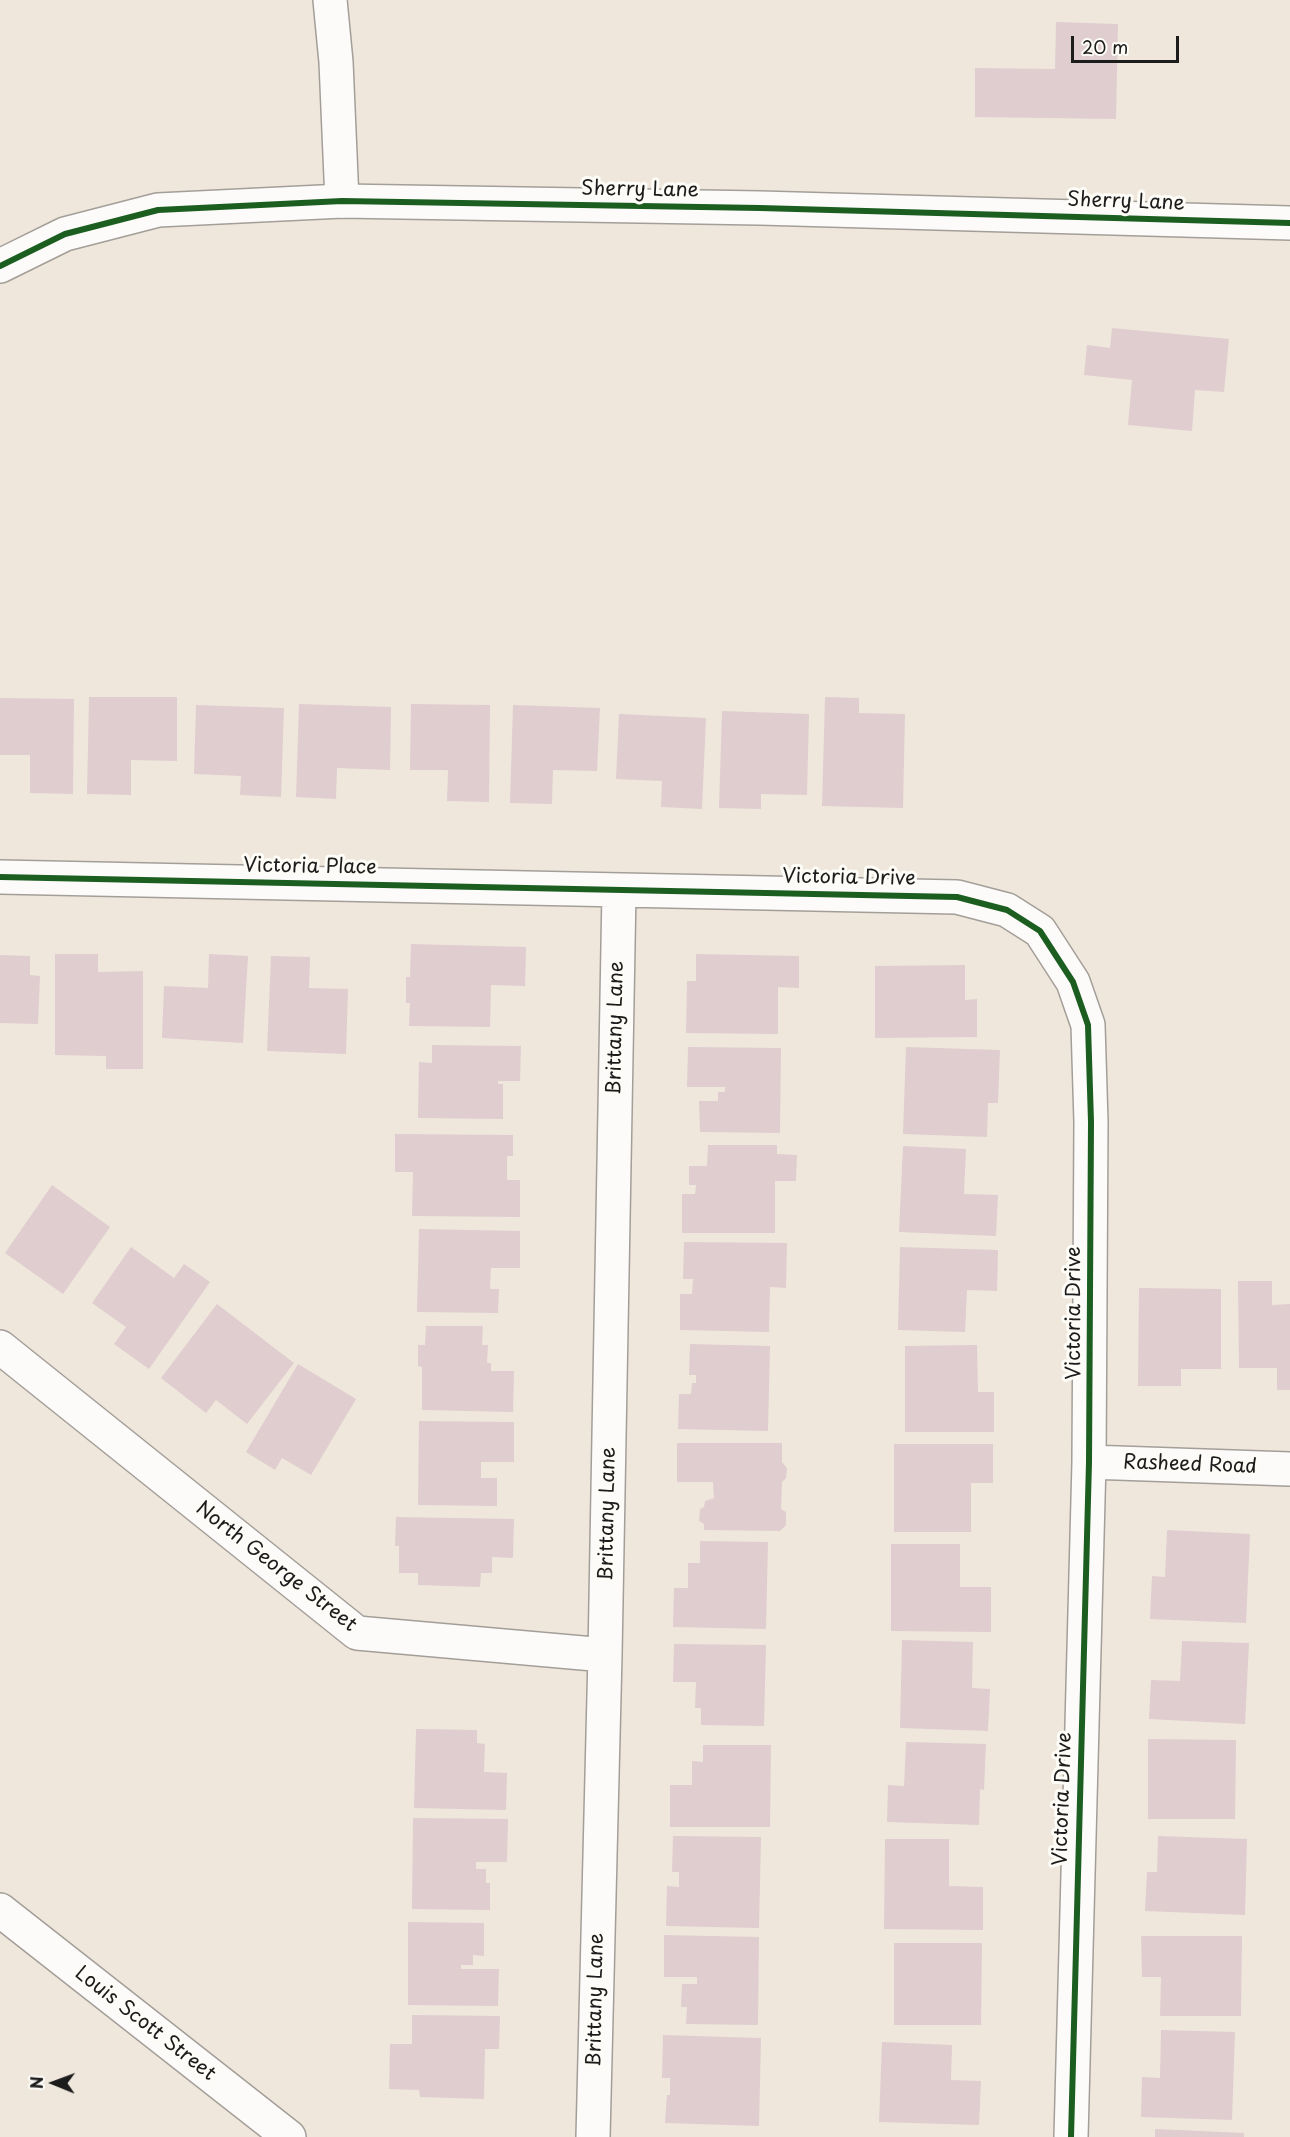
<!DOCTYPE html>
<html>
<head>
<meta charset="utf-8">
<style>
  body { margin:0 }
  #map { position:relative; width:1290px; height:2137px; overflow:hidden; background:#efe7dc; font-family:"Playpen Sans",sans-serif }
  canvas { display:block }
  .north { position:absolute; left:24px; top:2053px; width:60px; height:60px; -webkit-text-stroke:4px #fdfcf7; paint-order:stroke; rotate:271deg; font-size:16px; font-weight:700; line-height:24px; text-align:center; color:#1c1c1c }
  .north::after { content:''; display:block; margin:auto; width:21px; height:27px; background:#1c1c1c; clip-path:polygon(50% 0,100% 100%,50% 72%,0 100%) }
  .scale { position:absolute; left:1071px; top:36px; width:108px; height:27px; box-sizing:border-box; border:3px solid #1c1c1c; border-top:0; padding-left:8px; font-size:18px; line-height:21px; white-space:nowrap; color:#1c1c1c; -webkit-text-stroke:4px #fdfcf7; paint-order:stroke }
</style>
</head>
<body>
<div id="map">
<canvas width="1290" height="2137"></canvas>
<div class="north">N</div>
<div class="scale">20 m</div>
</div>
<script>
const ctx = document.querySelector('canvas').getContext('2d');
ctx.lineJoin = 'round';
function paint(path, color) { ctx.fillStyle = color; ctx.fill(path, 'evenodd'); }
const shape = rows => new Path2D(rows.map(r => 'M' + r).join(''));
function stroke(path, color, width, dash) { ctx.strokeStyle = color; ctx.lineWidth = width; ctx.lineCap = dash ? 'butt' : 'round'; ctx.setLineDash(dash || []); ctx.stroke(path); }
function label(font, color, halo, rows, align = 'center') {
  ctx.font = font + ' "Playpen Sans",sans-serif'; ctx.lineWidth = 6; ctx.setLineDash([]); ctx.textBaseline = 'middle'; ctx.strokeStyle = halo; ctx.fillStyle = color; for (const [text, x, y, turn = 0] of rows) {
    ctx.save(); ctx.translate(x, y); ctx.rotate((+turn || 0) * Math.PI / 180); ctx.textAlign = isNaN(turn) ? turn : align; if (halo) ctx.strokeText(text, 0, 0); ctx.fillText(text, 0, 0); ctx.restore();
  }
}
paint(shape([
  [1056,22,1118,24,1116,119,975,117,975,68,1055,69],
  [1112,328,1229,339,1224,392,1195,390,1192,431,1128,425,1132,380,1084,375,1087,345,1110,348],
  [89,697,177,697,177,761,131,760,131,795,87,794],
  [825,697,859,698,859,713,905,714,903,808,822,806],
  [0,698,74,699,73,794,30,793,30,755,0,755],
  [299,704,391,707,390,770,337,768,336,799,296,797],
  [411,704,490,705,489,802,447,801,448,770,410,770],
  [196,705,284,708,281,797,240,795,241,776,194,774],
  [513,705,600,708,597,771,553,770,552,804,510,803],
  [722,711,809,714,807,795,761,794,761,809,719,808],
  [619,714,706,718,702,809,661,807,662,781,616,779],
  [411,944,526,947,525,986,491,985,490,1027,409,1026,410,1003,406,1003,406,977,410,977],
  [55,954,98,954,98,972,143,971,143,1069,106,1069,106,1056,55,1055],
  [209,954,248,956,243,1043,162,1038,164,986,208,988],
  [696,954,799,956,799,988,778,987,778,1034,686,1033,687,981,696,981],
  [0,955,30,956,30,975,40,976,38,1024,0,1023],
  [271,956,310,957,309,988,348,989,346,1054,267,1051],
  [965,965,965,1000,977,999,977,1037,875,1038,875,966],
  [432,1045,521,1046,520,1081,498,1081,498,1084,503,1084,503,1119,418,1118,419,1062,432,1063],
  [688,1047,781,1048,780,1133,700,1132,699,1101,718,1101,718,1092,725,1092,725,1087,687,1087],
  [906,1047,1000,1050,998,1103,988,1103,987,1137,903,1134],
  [395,1134,513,1135,513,1156,507,1156,507,1180,520,1180,520,1217,412,1216,413,1172,395,1172],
  [708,1145,777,1145,777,1154,797,1155,796,1181,775,1181,775,1233,682,1233,682,1194,695,1194,696,1185,689,1185,689,1166,707,1166],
  [903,1146,966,1149,964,1194,998,1195,996,1236,899,1232],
  [52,1185,110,1227,63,1294,5,1253],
  [419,1229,520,1231,520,1268,491,1268,490,1289,499,1289,498,1313,417,1312],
  [684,1242,787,1243,786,1288,770,1287,769,1332,680,1330,680,1294,692,1294,693,1279,683,1279],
  [131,1247,174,1278,184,1264,210,1282,149,1369,114,1344,126,1327,92,1303],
  [900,1247,998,1250,997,1291,967,1290,965,1332,898,1330],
  [1238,1281,1272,1281,1272,1305,1290,1304,1290,1390,1277,1390,1277,1368,1239,1368],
  [1139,1288,1221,1289,1221,1369,1181,1369,1181,1386,1138,1386],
  [217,1304,294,1363,247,1424,216,1400,206,1413,161,1378],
  [426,1326,483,1326,482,1345,488,1345,487,1363,491,1363,491,1371,514,1371,513,1412,422,1410,422,1367,418,1366,418,1345,425,1345],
  [690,1344,770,1346,768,1431,678,1429,679,1394,691,1394,692,1383,696,1383,696,1375,689,1375],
  [977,1345,978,1392,994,1392,994,1432,905,1432,905,1346],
  [298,1364,356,1399,311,1475,282,1458,275,1470,246,1452],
  [419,1421,514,1422,514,1462,481,1462,481,1478,497,1478,497,1506,418,1505],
  [677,1443,782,1443,782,1462,787,1468,786,1478,782,1482,781,1509,786,1512,786,1525,780,1531,704,1530,704,1524,699,1521,700,1509,704,1507,705,1501,714,1498,713,1482,677,1482],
  [894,1444,993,1444,993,1483,971,1483,971,1532,894,1532],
  [396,1517,514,1519,513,1558,492,1557,492,1573,481,1573,480,1587,418,1585,418,1573,399,1573,399,1546,395,1546],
  [1167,1530,1250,1534,1246,1623,1150,1619,1152,1576,1165,1577],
  [700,1541,768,1542,766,1629,673,1627,674,1588,688,1588,688,1563,700,1563],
  [891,1544,960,1544,960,1587,991,1587,991,1632,891,1631],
  [902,1640,973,1642,972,1688,990,1689,988,1731,900,1728],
  [1182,1641,1249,1643,1245,1724,1149,1719,1151,1680,1180,1681],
  [674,1644,766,1645,764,1726,701,1725,701,1708,695,1708,696,1682,673,1682],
  [416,1729,477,1730,477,1743,485,1744,484,1772,507,1773,506,1810,414,1808],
  [1148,1739,1236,1740,1235,1819,1148,1819],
  [906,1742,986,1744,984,1790,980,1789,979,1825,887,1822,888,1785,904,1786],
  [703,1745,771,1745,770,1827,670,1827,670,1785,692,1785,692,1761,703,1762],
  [413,1818,508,1819,507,1862,476,1862,476,1869,486,1869,486,1883,490,1883,490,1910,412,1909],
  [673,1836,761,1837,759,1928,666,1926,667,1886,679,1887,679,1872,672,1872],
  [1158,1836,1247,1839,1245,1915,1145,1911,1147,1872,1157,1872],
  [885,1839,949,1839,949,1886,983,1887,983,1930,884,1929],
  [408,1922,484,1923,484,1956,473,1955,473,1965,461,1965,461,1969,499,1969,498,2006,408,2005],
  [664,1935,759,1937,758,2025,686,2024,687,2007,681,2007,682,1984,697,1984,697,1977,664,1977],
  [1141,1936,1242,1936,1241,2016,1160,2016,1161,1977,1142,1977],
  [894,1943,982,1943,981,2025,894,2025],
  [412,2015,500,2016,499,2049,485,2049,484,2099,420,2097,419,2090,389,2089,390,2044,412,2044],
  [1161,2030,1235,2032,1232,2120,1141,2117,1142,2077,1160,2078],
  [663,2035,761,2038,759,2126,665,2123,667,2095,670,2095,670,2078,662,2078],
  [882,2042,952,2045,951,2080,981,2081,979,2125,879,2122],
  [1155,2129,1244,2133,1244,2137,1155,2137]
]), '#e0cdcf');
const minor = shape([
  [330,0,336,62,342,201],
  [0,877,957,897,1007,910,1040,931,1073,982,1088,1025,1091,1122,1089,1462,1071,2137],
  [0,1347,357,1633,605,1655],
  [1089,1462,1290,1469],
  [0,1910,289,2137],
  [593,2137,605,1655,619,891]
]);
const tertiary = shape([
  [0,266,65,234,158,210,342,201,760,208,1290,223]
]);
stroke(minor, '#a39e98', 36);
stroke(tertiary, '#a39e98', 36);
stroke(minor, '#fdfbfa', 33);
stroke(tertiary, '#fdfbfa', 33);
stroke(shape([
  [0,266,65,234,158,210,342,201,760,208,1290,223],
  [0,877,957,897,1007,910,1040,931,1073,982,1088,1025,1091,1122,1089,1462,1071,2137]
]), '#1b5e20', 6);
label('20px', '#1c1c1c', '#fdfcf7', [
  ["Sherry Lane",640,190,1],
  ["Sherry Lane",1126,202,2],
  ["Victoria Place",310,867,1],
  ["Victoria Drive",849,878,1],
  ["Brittany Lane",616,1028,-89],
  ["Victoria Drive",1074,1313,-90],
  ["Rasheed Road",1190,1465,2],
  ["Brittany Lane",608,1514,-89],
  ["North George Street",276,1567,38],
  ["Victoria Drive",1063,1799,-88],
  ["Brittany Lane",596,2000,-89],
  ["Louis Scott Street",145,2024,38]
]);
</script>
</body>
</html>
